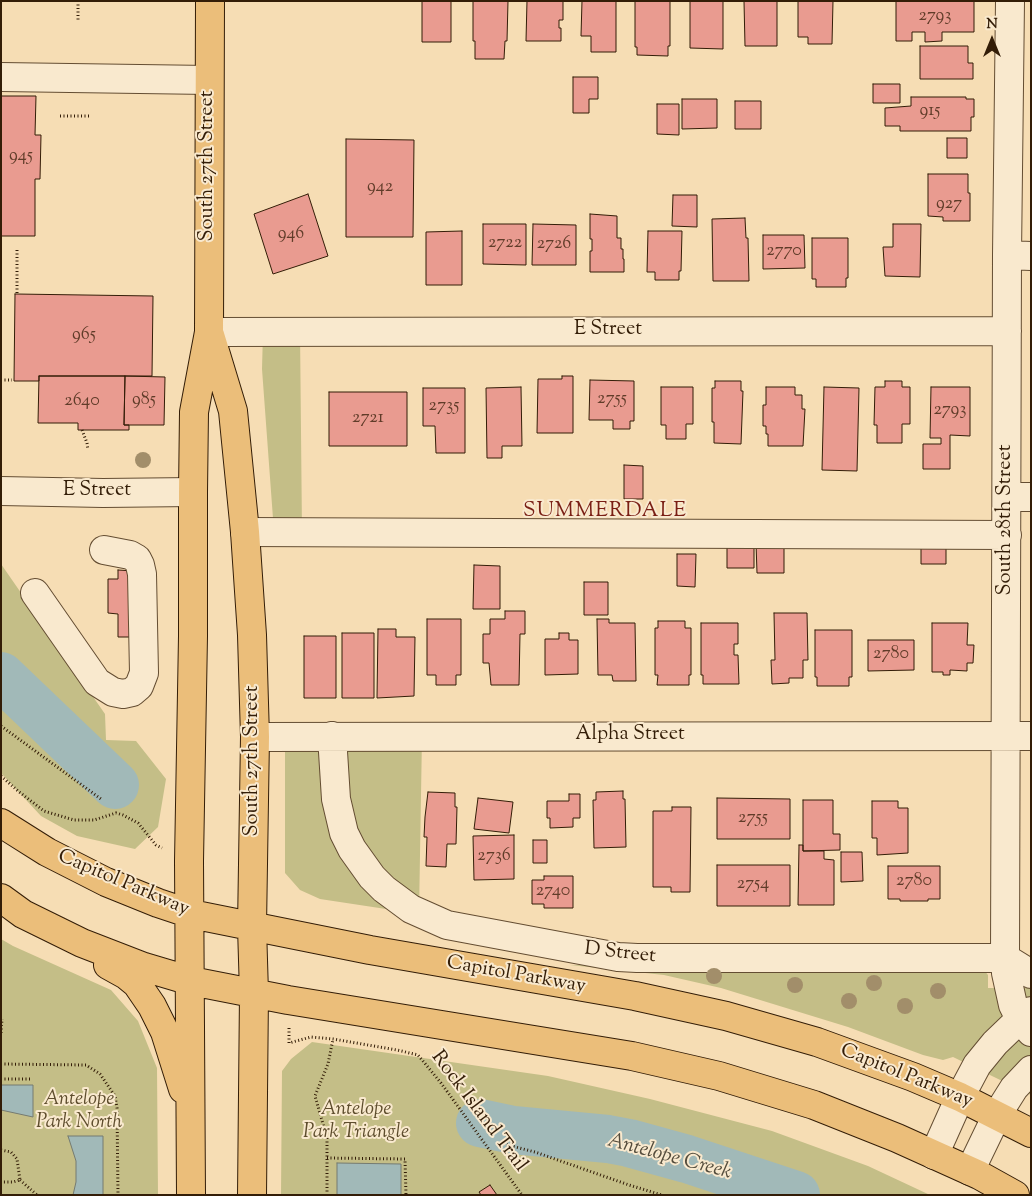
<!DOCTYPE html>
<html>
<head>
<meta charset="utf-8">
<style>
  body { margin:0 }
  #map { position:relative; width:1032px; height:1196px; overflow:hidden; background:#f6ddb4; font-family:"Sorts Mill Goudy",serif }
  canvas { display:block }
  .frame { position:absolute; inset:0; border:2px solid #331d07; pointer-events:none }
  .north { position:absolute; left:967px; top:15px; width:50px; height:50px; -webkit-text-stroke:4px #f9e9ce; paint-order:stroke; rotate:0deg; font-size:14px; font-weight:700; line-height:20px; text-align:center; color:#331d07 }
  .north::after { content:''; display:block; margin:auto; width:18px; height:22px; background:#331d07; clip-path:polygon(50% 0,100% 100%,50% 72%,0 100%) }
</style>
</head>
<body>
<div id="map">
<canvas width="1032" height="1196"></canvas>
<div class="frame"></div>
<div class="north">N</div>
</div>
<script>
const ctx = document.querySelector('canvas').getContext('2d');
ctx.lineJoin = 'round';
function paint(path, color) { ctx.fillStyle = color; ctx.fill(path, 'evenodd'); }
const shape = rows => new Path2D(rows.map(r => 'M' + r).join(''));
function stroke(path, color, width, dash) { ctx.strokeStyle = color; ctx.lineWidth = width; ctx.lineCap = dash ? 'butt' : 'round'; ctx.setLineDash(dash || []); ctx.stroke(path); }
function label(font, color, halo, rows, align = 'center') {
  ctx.font = font + ' "Sorts Mill Goudy",serif'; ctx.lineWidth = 4; ctx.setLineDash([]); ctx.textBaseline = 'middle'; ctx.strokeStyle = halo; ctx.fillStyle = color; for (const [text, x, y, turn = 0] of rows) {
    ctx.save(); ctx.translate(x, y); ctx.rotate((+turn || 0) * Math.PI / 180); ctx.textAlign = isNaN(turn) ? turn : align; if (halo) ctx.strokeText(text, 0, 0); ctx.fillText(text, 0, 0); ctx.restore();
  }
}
paint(shape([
  [300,331,302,532,274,532,262,369,263,332],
  [1,564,105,714,106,740,136,741,166,779,158,827,135,849,77,836,41,816,1,773],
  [285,736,422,736,419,914,320,899,300,890,285,873],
  [1,939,13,946,111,990,138,1021,157,1068,158,1195,1,1195],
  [570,965,984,970,988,975,988,988,1031,988,1031,1095,953,1057,943,1060,923,1055,848,1027,721,988,664,975],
  [312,1042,548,1076,650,1099,772,1131,868,1166,930,1195,281,1195,282,1071,291,1059]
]), '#c4be87');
const water = shape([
  [1,1085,33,1085,33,1117,1,1110,1,1085],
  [68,1136,103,1136,103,1195,73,1195,76,1182,76,1161,68,1136],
  [337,1163,401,1164,401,1195,337,1195,337,1163]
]);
paint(water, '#a1b9b8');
stroke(water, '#757b71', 1);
stroke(shape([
  [1,676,115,785],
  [480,1123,513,1130,608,1139,629,1143,687,1159,796,1195]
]), '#a1b9b8', 48);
const building = shape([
  [422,1,451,1,451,42,422,42,422,1],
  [473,1,508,1,507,41,505,41,504,59,475,59,475,41,473,41,473,1],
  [527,1,563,1,563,20,559,20,559,28,561,28,561,41,526,41,527,1],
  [582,1,616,1,616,52,591,52,591,36,581,36,582,1],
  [635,1,670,1,670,46,668,46,668,56,637,55,637,47,635,47,635,1],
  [690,1,723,1,723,49,690,48,690,1],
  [744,1,777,1,777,46,745,46,744,1],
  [798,1,833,1,832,44,808,44,808,37,798,37,798,1],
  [896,1,974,1,974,32,942,32,942,41,925,42,925,32,912,32,912,41,896,41,896,1],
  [920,46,968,46,968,63,973,63,973,79,920,79,920,46],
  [573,77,598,77,598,99,589,99,589,113,573,113,573,77],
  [873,84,900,84,900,103,873,103,873,84],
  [1,96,36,96,35,135,41,135,40,179,35,179,35,236,1,236,1,96],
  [911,97,966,97,966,99,974,99,974,117,971,117,971,131,900,131,900,126,885,126,885,108,911,106,911,97],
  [682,99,717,99,717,128,682,129,682,99],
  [735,101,761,101,761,129,735,129,735,101],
  [657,104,679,104,679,135,657,134,657,104],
  [947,138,967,138,967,158,947,158,947,138],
  [346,139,414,140,413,237,346,237,346,139],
  [928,174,968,174,968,193,970,193,970,221,943,221,943,217,928,216,928,174],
  [308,194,328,256,273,274,254,214,308,194],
  [673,195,697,195,697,227,672,226,673,195],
  [590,214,617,216,617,238,621,238,621,249,623,249,623,259,624,259,624,272,590,272,590,251,592,251,592,239,590,239,590,214],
  [745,218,746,238,748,238,749,281,713,281,712,219,745,218],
  [483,224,526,224,526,265,483,264,483,224],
  [533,224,576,225,576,265,532,265,533,224],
  [893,224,921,224,920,277,885,276,883,247,893,247,893,224],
  [462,231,462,285,426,285,426,232,462,231],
  [648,231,682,231,681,271,679,271,679,280,655,280,655,272,647,272,648,231],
  [763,235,804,235,805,268,763,269,763,235],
  [812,238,848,238,848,278,846,278,846,287,816,287,816,279,812,279,812,238],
  [15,294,153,296,152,376,39,376,39,381,14,381,15,294],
  [39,376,125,376,124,425,129,425,129,430,78,430,78,423,38,423,39,376],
  [125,376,165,377,164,425,124,425,125,376],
  [562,376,573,376,573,433,537,433,538,379,562,379,562,376],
  [590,380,634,381,634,421,630,421,630,429,613,429,613,420,589,420,590,380],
  [715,381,741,381,741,391,743,391,741,444,714,443,714,422,712,422,712,388,715,388,715,381],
  [885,381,902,381,902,387,910,387,910,424,902,424,902,443,877,443,877,425,874,425,875,387,885,387,885,381],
  [521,387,522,446,502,446,502,458,487,458,486,388,521,387],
  [661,387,693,387,693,424,686,424,686,439,666,439,666,425,661,425,661,387],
  [766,387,795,387,795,395,802,395,802,409,805,409,803,446,768,446,768,434,766,434,766,426,763,426,763,405,766,405,766,387],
  [824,387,859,388,857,471,822,470,824,387],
  [931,387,970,387,970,436,950,435,950,469,923,469,923,444,941,444,941,438,930,438,931,387],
  [423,388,465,388,465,453,436,453,435,426,423,426,423,388],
  [329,392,407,392,407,446,329,446,329,392],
  [624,465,643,466,643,499,624,499,624,465],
  [754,543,754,568,727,568,727,544,754,543],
  [756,543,784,543,784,573,757,573,756,543],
  [946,543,946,564,921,564,921,544,946,543],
  [677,554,696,554,695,587,677,586,677,554],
  [474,565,500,566,500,609,473,609,474,565],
  [118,570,134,571,134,637,118,637,118,614,108,613,108,579,118,579,118,570],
  [584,582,608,582,608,615,584,615,584,582],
  [505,611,525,611,525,634,520,634,519,685,491,685,489,663,483,663,483,634,490,634,490,619,505,619,505,611],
  [774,613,807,613,808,660,803,660,803,678,789,678,789,683,772,684,771,660,775,660,774,613],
  [427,619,461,619,461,675,456,675,456,685,436,685,436,675,427,675,427,619],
  [597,619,609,619,609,623,635,623,636,681,613,681,612,675,598,675,597,619],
  [658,621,685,621,685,628,691,628,691,675,689,675,689,685,657,685,658,675,655,675,655,628,658,628,658,621],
  [701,623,738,623,738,644,734,644,734,655,738,655,739,684,703,684,703,675,701,675,701,623],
  [932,623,968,623,967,645,974,645,973,663,967,663,967,671,950,670,950,675,943,675,943,672,932,672,932,623],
  [378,629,396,629,396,637,415,637,414,696,377,698,378,629],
  [815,630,852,630,852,677,849,677,849,686,817,686,817,677,815,677,815,630],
  [342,633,374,633,374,698,342,698,342,633],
  [559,633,569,633,569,640,578,640,578,674,545,675,545,639,559,639,559,633],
  [304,636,336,636,336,698,304,698,304,636],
  [868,640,914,640,914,670,868,671,868,640],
  [623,791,623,799,625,799,626,847,594,848,593,800,596,800,596,792,623,791],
  [428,792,455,793,455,807,457,807,456,844,447,844,446,867,426,866,427,837,424,837,425,817,428,792],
  [569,794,580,794,580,818,573,818,573,827,550,828,550,818,547,818,547,801,569,801,569,794],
  [478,798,513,802,509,833,474,829,478,798],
  [717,798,790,799,790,839,717,839,717,798],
  [803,800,833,800,833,834,840,834,840,850,803,851,803,800],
  [872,801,898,801,898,808,908,808,908,853,877,855,877,838,872,838,872,801],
  [672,807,691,807,690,892,671,892,671,887,653,887,653,811,672,811,672,807],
  [514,835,514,879,474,880,473,836,514,835],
  [533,840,547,840,547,863,533,863,533,840],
  [799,845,803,845,803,851,824,851,824,859,834,860,834,905,798,905,799,845],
  [841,852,862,852,863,881,841,882,841,852],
  [717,865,790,865,790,906,717,906,717,865],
  [888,866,940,866,940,899,928,899,928,901,900,901,900,899,888,899,888,866],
  [544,876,573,876,573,908,544,908,544,904,532,904,532,880,544,880,544,876],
  [490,1185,497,1195,481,1195,479,1192,490,1185]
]);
paint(building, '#e99b90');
stroke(building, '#331d07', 1);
const minor = shape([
  [1010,1,1007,255,1005,958,1006,973,1013,1005,1020,1019,1031,1032],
  [1,77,209,80],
  [1007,255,1031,256],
  [209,332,1007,331],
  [1,491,103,493,193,492],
  [1007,497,1031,497],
  [245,532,1007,535],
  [35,593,97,682,113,692,123,694,132,692,139,686,144,673,142,574,140,565,137,559,130,555,104,550],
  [332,736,336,799,344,833,352,849,372,877,384,889,411,909,447,925,618,957,637,958,1005,958,1031,974],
  [255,737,1031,736],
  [934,1155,960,1097,977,1065,995,1043,1020,1019,1031,1011],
  [970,1171,997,1115,1014,1088,1031,1070]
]);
const major = shape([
  [210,335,233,411,245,532,252,635,255,737,252,927,254,993,252,1195],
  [1,823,47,852,106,882,158,903,191,914,370,950,635,996,726,1016,817,1042,913,1077,960,1097,1031,1133],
  [1,898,23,914,82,943,144,967,191,981,288,1000,632,1056,719,1076,814,1105,897,1138,979,1175,1015,1195],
  [108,965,126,975,137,984,152,1006,165,1032,183,1089],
  [191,1195,189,861,193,636,193,492,194,412,209,332,210,1]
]);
stroke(minor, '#644d32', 30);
stroke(major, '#331d07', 30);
stroke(shape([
  [78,1,78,22],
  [60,116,91,116],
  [17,250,17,293],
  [1,380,12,380],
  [82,430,87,443,88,450],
  [1,726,101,799],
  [1,776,18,791,44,811,74,820,94,820,116,813,123,815,138,823,156,845,162,848],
  [289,1028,289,1043,311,1037,333,1039,397,1050,418,1055,441,1083,522,1195],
  [1,1033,2,1019],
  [1,1064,86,1065,100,1074,115,1096,117,1108,118,1195],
  [1,1079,30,1079],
  [500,1143,535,1152,629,1185,662,1195],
  [1,1150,11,1152,17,1159,20,1180,13,1182,1,1182],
  [327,1158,405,1159,406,1195],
  [20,1180,37,1195],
  [327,1195,327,1138,315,1096,328,1064,333,1039]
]), '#331d07', 3, [1, 2.5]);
stroke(minor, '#f9e9ce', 28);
stroke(major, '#ebbe7a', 28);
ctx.fillStyle = '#a28e6a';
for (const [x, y] of [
  [143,460],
  [714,976],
  [874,983],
  [795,985],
  [938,991],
  [849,1001],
  [905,1006]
]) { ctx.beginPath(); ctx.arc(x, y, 8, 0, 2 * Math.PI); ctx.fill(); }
label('18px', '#603c29', null, [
  ["2793",935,17],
  ["915",930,112],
  ["945",21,157],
  ["942",380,188],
  ["927",949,205],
  ["946",291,235],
  ["2722",505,244],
  ["2726",554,245],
  ["2770",784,252],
  ["965",84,336],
  ["2755",612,400],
  ["985",144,401],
  ["2640",82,402],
  ["2735",444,407],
  ["2793",950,411],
  ["2721",368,419],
  ["2780",891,655],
  ["2755",753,819],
  ["2736",494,857],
  ["2780",914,882],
  ["2754",753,885],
  ["2740",553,892]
]);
label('20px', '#331d07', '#f9e9ce', [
  ["South 27th Street",209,166,-90],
  ["E Street",608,331],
  ["E Street",97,492],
  ["South 28th Street",1007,520,-90],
  ["Alpha Street",630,736],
  ["South 27th Street",254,761,-90],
  ["Capitol Parkway",123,884,23],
  ["D Street",620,954,6],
  ["Capitol Parkway",516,976,10],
  ["Capitol Parkway",906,1077,22],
  ["Rock Island Trail",478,1112,53]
]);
label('italic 20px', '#5e4d2d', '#f9e9ce', [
  ["Antelope",79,1101],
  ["Park North",79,1124],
  ["Antelope",356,1111],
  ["Park Triangle",356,1134]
]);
ctx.letterSpacing = '1px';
label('21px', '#7a1f14', '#f9e9ce', [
  ["SUMMERDALE",605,512]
]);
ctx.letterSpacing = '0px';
label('italic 21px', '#544c3c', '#f9e9ce', [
  ["Antelope Creek",669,1158,15]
]);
</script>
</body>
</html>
